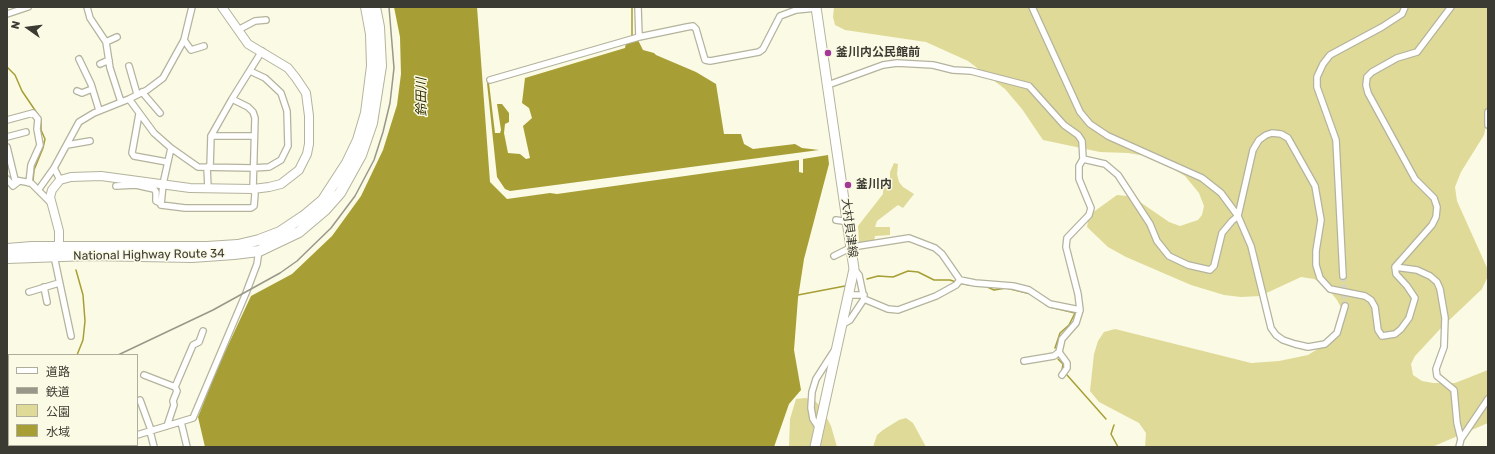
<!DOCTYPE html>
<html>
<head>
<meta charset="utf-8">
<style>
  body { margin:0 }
  #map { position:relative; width:1495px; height:454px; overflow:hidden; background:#fbfae4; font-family:Rubik,"Noto Sans JP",sans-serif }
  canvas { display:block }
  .frame { position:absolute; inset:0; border:8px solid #3c3b33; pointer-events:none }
  .legend { position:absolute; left:8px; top:354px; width:130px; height:92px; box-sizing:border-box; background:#fbfae4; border:1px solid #afae9d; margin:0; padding:5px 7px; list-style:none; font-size:12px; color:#3c3b33 }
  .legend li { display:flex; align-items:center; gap:8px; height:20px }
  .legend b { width:20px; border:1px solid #afae9d }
  .north { position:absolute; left:8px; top:8px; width:40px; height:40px; -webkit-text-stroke:3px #fbfae4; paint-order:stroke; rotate:284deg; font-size:11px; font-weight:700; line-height:16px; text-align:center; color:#3c3b33 }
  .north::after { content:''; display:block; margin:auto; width:14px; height:18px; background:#3c3b33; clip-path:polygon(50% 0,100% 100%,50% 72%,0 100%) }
</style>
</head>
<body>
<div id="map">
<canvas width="1495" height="454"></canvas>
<div class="frame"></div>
<ul class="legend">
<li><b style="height:5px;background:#fff"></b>道路</li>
<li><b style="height:5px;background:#989789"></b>鉄道</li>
<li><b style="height:11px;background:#dfda97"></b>公園</li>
<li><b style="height:11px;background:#a79f36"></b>水域</li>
</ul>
<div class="north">N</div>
</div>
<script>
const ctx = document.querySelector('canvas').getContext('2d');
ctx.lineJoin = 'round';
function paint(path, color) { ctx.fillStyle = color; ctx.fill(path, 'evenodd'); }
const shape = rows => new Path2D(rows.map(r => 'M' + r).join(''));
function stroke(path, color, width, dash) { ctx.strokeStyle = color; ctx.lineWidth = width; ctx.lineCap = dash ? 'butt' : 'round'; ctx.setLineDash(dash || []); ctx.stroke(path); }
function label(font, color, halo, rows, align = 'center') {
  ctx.font = font + ' Rubik,"Noto Sans JP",sans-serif'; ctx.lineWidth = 3; ctx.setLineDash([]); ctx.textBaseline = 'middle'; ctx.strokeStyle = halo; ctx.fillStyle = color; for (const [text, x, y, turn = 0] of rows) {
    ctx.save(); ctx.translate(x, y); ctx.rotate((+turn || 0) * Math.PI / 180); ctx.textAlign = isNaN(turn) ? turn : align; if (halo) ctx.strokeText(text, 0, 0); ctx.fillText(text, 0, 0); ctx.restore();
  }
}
paint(shape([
  [834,7,1488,7,1488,107,1486,126,1484,135,1461,172,1455,187,1457,201,1488,270,1488,276,1482,289,1442,327,1415,356,1411,364,1413,375,1422,381,1433,383,1455,383,1488,370,1488,423,1432,447,1145,447,1146,433,1139,423,1099,402,1090,391,1094,354,1098,341,1104,332,1115,329,1251,363,1279,361,1308,355,1334,339,1342,327,1345,315,1337,300,1324,284,1314,279,1301,277,1260,296,1241,297,1224,295,1191,285,1126,257,1108,247,1087,227,1088,221,1092,213,1117,195,1127,196,1140,202,1169,222,1180,226,1198,220,1202,215,1204,206,1199,193,1185,176,1165,164,1146,156,1128,153,1100,152,1043,140,1022,109,1005,89,968,61,926,42,845,30,835,25,833,17],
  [894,163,898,164,897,174,899,182,903,187,914,194,903,208,898,205,877,221,875,227,890,227,890,235,875,236,874,242,859,242,858,226,883,194,883,189,890,184,890,172],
  [805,398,814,400,822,408,831,426,837,447,789,447,790,419,796,399],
  [906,418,913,423,926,447,873,447,877,435,883,430,899,420]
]), '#dfda97');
paint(shape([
  [394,7,477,7,490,182,507,199,550,193,557,194,799,160,799,172,803,173,803,159,828,155,829,164,804,259,798,298,794,350,801,390,789,404,774,447,205,447,198,417,217,369,251,296,292,274,332,236,361,196,383,150,397,105,401,74,400,37],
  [638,40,643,50,654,53,656,55,696,72,716,84,724,134,741,134,744,144,753,149,795,144,802,148,819,150,510,191,505,189,497,177,487,83,489,83,495,133,500,133,501,130,497,104,502,104,509,113,509,122,505,124,504,133,508,153,520,154,526,159,530,158,523,126,532,118,529,108,522,103,525,78,625,48,626,43]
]), '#a79f36');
stroke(shape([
  [632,7,632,37],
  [7,67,15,75,22,91,41,119,41,130,45,139,43,148,34,170,33,181],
  [76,270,83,295,85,321,83,340,77,355],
  [867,279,878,276,893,277,908,271,918,272,934,280,950,280,956,282],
  [959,283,969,285],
  [985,286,994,290,1006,288,1031,294],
  [798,295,845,286],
  [1046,305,1050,307,1075,313,1069,325,1060,333,1055,348],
  [1058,359,1063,364,1062,370],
  [1067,375,1106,419],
  [7,405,9,405],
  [1114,425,1111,434,1118,447],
  [78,445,79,447]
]), '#a79f36', 1.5);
stroke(shape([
  [1343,276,1345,306]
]), '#d5d4c1', 5.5, [5.5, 3]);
const street = shape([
  [87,7,90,18,106,42,110,68,121,102],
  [638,7,639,37],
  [1032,7,1080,112,1090,124,1108,136,1202,178,1221,193,1238,216,1251,246,1271,328,1276,335,1283,340,1295,344,1308,347,1325,344,1337,333,1345,306],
  [7,14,28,7],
  [238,30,255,21,266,20],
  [184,40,191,50,204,46],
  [106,42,117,37],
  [79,59,91,84,99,110],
  [100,64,109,60],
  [129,66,137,94],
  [490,80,639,37,687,27,693,26,696,29,705,60,710,61,759,52,763,49,780,16,796,10,816,8],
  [828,85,883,65,897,63,933,65,953,70,971,71,1029,86,1064,125,1078,135,1082,141,1083,159,1079,166,1079,179,1091,208,1089,215,1067,238,1066,247,1078,294,1080,310,1050,304,1029,290,1013,286,975,283,960,280,942,254,935,248,909,238,852,247,834,256],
  [77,91,82,93,92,89],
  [142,92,160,113],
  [129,99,154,133,171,148,163,184,161,205,185,208,251,208,254,206,255,194,253,189,255,118,253,112,248,107,232,99,262,51],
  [232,99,211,136,254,136],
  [1488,112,1488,125],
  [139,114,132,153,134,156,167,162],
  [7,120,33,113,38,119,37,129,40,145,31,165,29,183],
  [7,137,26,132],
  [67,145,90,141],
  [7,147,15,180,31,183,50,202],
  [171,148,198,167,253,168,269,167,281,160,288,146,287,111,281,93,265,78,250,71],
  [1083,159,1105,164,1118,175,1150,224,1157,241,1169,256,1188,265,1210,270,1214,266,1222,233,1232,221,1238,216,1253,150,1259,140,1266,135,1272,133,1281,134,1288,138,1315,186,1321,220,1316,251,1316,265,1320,278,1330,289,1365,296,1371,300,1375,307,1378,330,1382,336,1395,334,1401,329,1409,318,1415,298,1407,286,1396,274,1395,267,1432,225,1436,217,1437,207,1434,198,1415,179,1368,93,1366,85,1367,77,1372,72,1397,58,1417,52,1451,7],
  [207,167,208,188],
  [210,167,211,136],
  [7,179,13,186,18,182],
  [60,180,54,168,79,122,94,113,129,99,147,90,163,78,184,40,192,7],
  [116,186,136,185,154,189,156,192,156,201,160,203],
  [39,189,54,168],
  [836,220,849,222],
  [54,256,71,336],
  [1395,267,1417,270,1430,276,1437,282,1440,289,1445,318,1444,347,1436,369,1437,376,1454,390,1457,423,1461,439],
  [1343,276,1336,140,1317,87,1317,77,1323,64,1330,55,1382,27,1402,14,1405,7],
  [44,287,47,302],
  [29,292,59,283],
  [849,295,864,295],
  [864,299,888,309,898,310,936,296,956,285,960,280],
  [843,324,850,320,864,299,859,275,854,269],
  [1024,361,1054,356,1059,352],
  [144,375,175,387],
  [1062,375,1067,368,1067,363,1059,352,1062,339,1076,323,1080,310],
  [140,400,151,430],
  [181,422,187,447],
  [7,426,9,427],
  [167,426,174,405,173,401,177,391,175,387,193,345,199,342,203,331],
  [819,428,813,419,811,408,812,392,816,379,834,351],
  [150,431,154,447],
  [137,435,193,418,246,293,257,264,259,250],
  [59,445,66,447],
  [95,447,102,445],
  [1459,447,1461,439,1488,399]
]);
const secondary = shape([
  [59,253,59,231,50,197,52,190,60,180,71,177,101,176,190,188,253,189,269,187,281,184,299,170,307,154,309,144,309,116,306,93,296,78,288,68,248,44,222,7]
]);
const primary = shape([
  [815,447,854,269,816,7]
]);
const highway = shape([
  [7,249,32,247,207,247,238,245,259,240,280,232,304,216,323,200,347,163,358,140,366,113,372,66,371,34,366,7],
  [7,258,90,255,192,257,234,254,259,251,299,232,325,210,340,193,361,155,372,123,381,66,379,27,375,7]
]);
stroke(street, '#b4b39e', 8);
stroke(secondary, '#b4b39e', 10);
stroke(primary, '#b4b39e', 11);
stroke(highway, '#b4b39e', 12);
stroke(street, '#fff', 5.5);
stroke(secondary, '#fff', 8);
stroke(primary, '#fff', 9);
stroke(highway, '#fff', 10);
stroke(shape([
  [118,355,213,310,280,273,297,261,331,228,355,196,374,160,383,132,390,103,394,68,389,7],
  [7,387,9,387]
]), '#989789', 1.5);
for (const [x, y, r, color] of [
  [828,53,4,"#a33899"],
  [848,185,4,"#a33899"]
]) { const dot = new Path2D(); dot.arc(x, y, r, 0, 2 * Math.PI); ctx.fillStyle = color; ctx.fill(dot); stroke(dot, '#fbfae4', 1.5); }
label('bold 12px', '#3c3b33', '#fbfae4', [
  ["釜川内公民館前",836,53],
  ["釜川内",856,185]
], 'left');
label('12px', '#3c3b33', '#fbfae4', [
  ["大村貝津線",849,228,83],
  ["National Highway Route 34",149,255,-1]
]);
label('italic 13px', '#322f01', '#fbfae4', [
  ["鈴田川",422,97,-91]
]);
</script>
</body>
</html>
